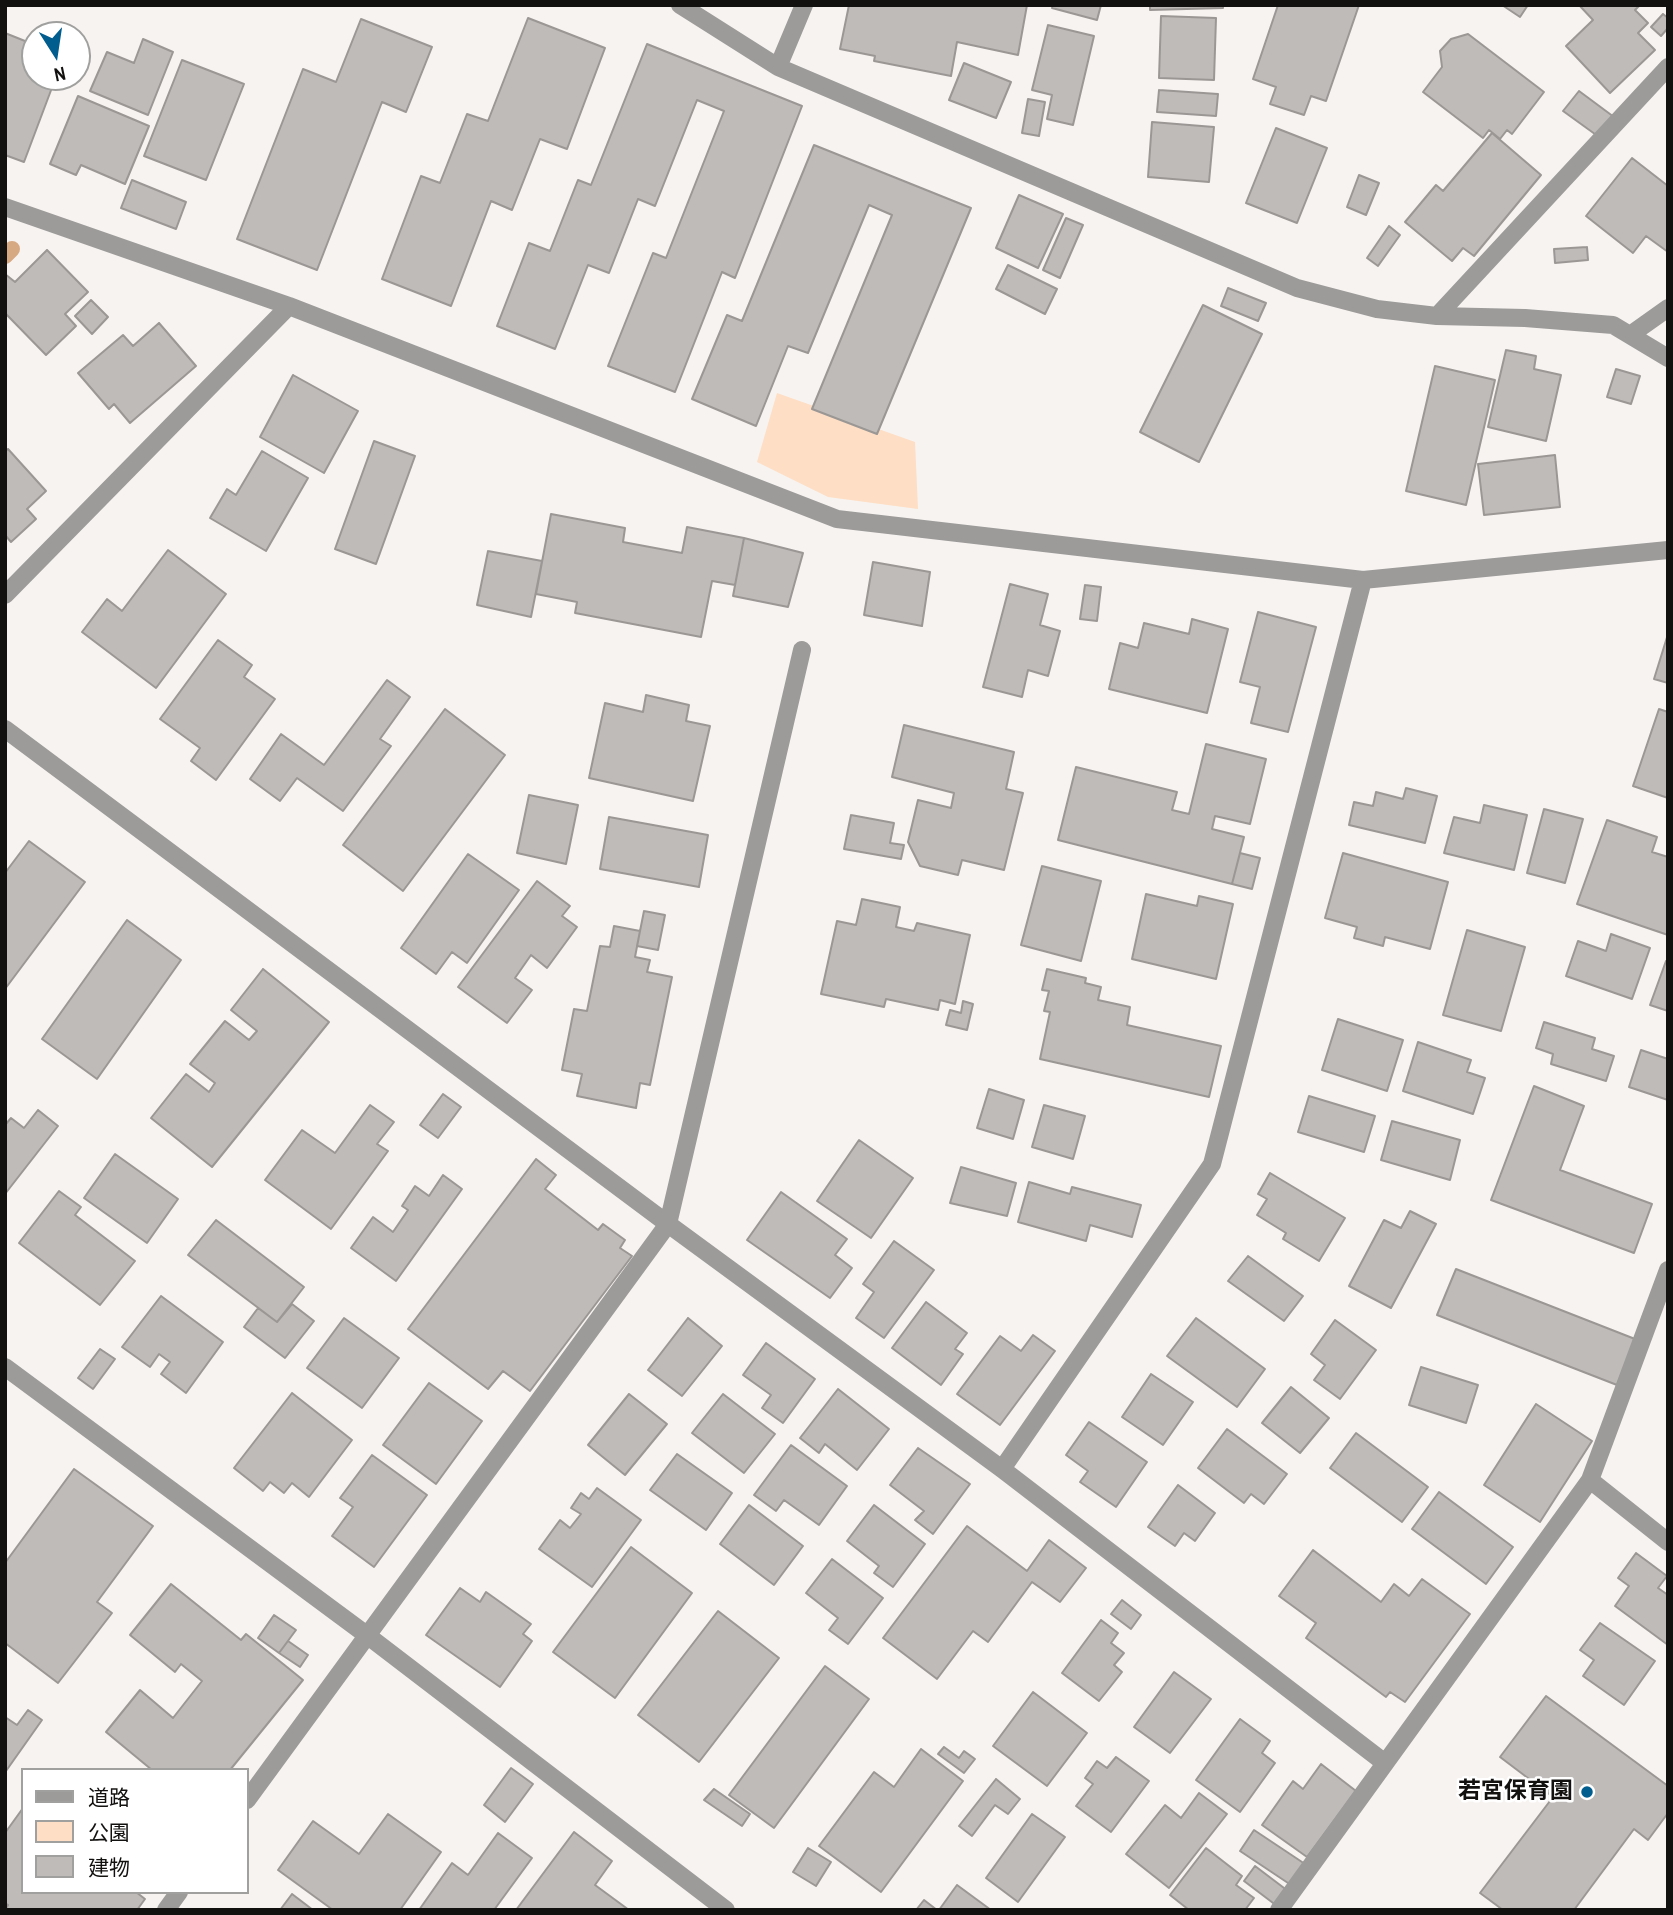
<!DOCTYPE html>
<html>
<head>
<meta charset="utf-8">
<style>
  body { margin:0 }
  #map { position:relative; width:1673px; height:1915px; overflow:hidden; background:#f7f3f1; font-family:"Archivo Narrow","Noto Sans JP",sans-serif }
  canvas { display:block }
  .frame { position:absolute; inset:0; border:7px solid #121110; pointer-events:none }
  .legend { position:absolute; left:21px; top:1768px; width:228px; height:126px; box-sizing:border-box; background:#fff; border:2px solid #a0a09f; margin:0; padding:9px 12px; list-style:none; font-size:21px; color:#121110 }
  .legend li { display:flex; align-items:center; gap:14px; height:35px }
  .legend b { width:35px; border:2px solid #a0a09f }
  .north { position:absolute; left:21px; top:21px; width:70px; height:70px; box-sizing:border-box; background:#fff; border:2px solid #a0a09f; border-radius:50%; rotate:168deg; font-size:19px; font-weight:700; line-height:28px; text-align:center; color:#121110 }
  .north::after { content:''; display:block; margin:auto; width:24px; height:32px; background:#005d8e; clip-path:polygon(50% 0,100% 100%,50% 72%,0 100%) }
</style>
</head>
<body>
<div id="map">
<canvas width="1673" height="1915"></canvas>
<div class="frame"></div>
<ul class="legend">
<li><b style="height:9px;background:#9c9b9a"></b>道路</li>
<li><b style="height:19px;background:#fedec4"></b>公園</li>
<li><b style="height:19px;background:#bebbb9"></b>建物</li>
</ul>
<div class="north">N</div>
</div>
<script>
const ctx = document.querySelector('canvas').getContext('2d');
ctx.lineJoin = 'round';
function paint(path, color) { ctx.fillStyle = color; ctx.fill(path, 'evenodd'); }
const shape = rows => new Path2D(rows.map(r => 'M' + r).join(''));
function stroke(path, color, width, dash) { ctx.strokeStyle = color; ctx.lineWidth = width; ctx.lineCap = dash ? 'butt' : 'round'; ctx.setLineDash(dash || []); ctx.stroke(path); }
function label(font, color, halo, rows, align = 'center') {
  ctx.font = font + ' "Archivo Narrow","Noto Sans JP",sans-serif'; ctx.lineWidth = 5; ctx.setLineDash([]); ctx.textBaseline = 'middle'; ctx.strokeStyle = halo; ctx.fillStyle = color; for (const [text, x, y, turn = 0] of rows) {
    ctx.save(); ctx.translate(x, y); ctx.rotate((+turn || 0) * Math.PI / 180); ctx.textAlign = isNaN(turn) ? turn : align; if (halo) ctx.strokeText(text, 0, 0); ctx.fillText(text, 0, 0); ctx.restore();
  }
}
paint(shape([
  [777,393,915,442,918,509,828,497,757,462]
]), '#fedec4');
stroke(shape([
  [5,256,12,249]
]), '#d7a982', 16);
const building = shape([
  [849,5,1027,5,1018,55,957,42,951,76,874,61,875,56,840,49,849,5],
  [1053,5,1101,5,1097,20,1052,8,1053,5],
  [1150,5,1223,5,1223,8,1150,10,1150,5],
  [1278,5,1359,5,1326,101,1311,96,1304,115,1270,104,1276,87,1253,79,1278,5],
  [1502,5,1528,5,1520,17,1502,5],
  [1579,5,1640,5,1635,10,1648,23,1638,33,1655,50,1610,93,1566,46,1593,20,1579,5],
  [1663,14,1668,18,1668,28,1661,36,1651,27,1663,14],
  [1161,16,1216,18,1214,80,1159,78,1161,16],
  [528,18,605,48,567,149,540,139,512,210,491,201,451,306,382,279,421,176,440,183,467,114,488,121,528,18],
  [361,19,432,47,406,112,382,102,317,270,237,239,303,69,336,82,361,19],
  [1048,25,1094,36,1073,125,1047,119,1052,95,1032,90,1048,25],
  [5,33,35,45,35,77,56,77,24,162,5,155,5,33],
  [1468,34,1544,92,1512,134,1507,130,1500,139,1489,130,1483,138,1423,92,1442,67,1440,51,1451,39,1468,34],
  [143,39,173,52,148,115,90,91,107,52,134,63,143,39],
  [647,44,802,106,735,278,722,272,675,392,608,366,653,253,666,258,724,111,697,100,655,206,638,199,609,273,588,265,555,349,497,326,529,243,550,251,578,180,591,185,647,44],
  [182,60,244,84,206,180,144,156,182,60],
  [964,63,1011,82,996,118,949,100,964,63],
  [1159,90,1218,94,1216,116,1157,112,1159,90],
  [1579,91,1614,117,1599,137,1563,111,1579,91],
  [78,96,149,126,125,184,81,165,76,175,50,164,78,96],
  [1028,99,1045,102,1039,136,1022,133,1028,99],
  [1152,122,1214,127,1209,182,1148,177,1152,122],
  [1276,128,1327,148,1297,223,1246,203,1276,128],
  [1492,133,1541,175,1474,256,1463,248,1452,261,1405,222,1436,185,1443,191,1492,133],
  [814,145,971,208,877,434,812,409,892,215,869,205,808,353,788,346,756,426,692,399,727,315,742,321,814,145],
  [1632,158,1668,186,1668,252,1646,236,1633,253,1586,216,1632,158],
  [1359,175,1379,183,1366,215,1347,207,1359,175],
  [132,180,186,202,176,229,121,208,132,180],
  [1019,195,1063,214,1038,268,996,248,1019,195],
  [1066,218,1083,225,1060,278,1043,270,1066,218],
  [1389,226,1400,235,1378,266,1367,258,1389,226],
  [1587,247,1588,260,1555,263,1554,249,1587,247],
  [47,250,88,292,65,314,76,326,46,355,5,313,5,274,15,282,47,250],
  [1008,265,1057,289,1045,314,996,289,1008,265],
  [1228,288,1266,303,1258,321,1221,306,1228,288],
  [91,300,108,317,92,334,75,316,91,300],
  [1203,305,1262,334,1199,462,1140,432,1203,305],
  [159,323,196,366,130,423,114,404,109,409,78,373,123,335,133,346,159,323],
  [1506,350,1536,356,1534,369,1561,375,1546,441,1488,427,1506,350],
  [1435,366,1495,380,1466,505,1406,491,1435,366],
  [1616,369,1640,376,1631,404,1607,397,1616,369],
  [293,375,358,411,324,473,260,437,293,375],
  [374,441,415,456,376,564,335,549,374,441],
  [8,449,46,491,27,509,36,519,11,542,5,535,5,451,8,449],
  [262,451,308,478,266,551,210,518,227,489,236,495,262,451],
  [1555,455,1560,507,1484,515,1478,464,1555,455],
  [551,514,625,528,623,542,682,553,687,527,744,538,735,585,712,581,701,637,575,613,577,602,536,594,551,514],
  [744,538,803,553,788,607,733,596,744,538],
  [168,550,226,594,156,688,82,632,107,599,122,611,168,550],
  [488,551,542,561,531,617,477,605,488,551],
  [873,562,930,572,922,626,864,615,873,562],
  [1010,584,1048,594,1040,625,1060,631,1048,676,1028,670,1022,697,983,687,1010,584],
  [1085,585,1101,587,1097,621,1080,619,1085,585],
  [1258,612,1316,627,1288,732,1251,723,1260,687,1240,682,1258,612],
  [1192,619,1228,629,1207,713,1109,689,1120,643,1138,648,1144,623,1189,634,1192,619],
  [1668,634,1668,683,1654,679,1668,634],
  [218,640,252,665,244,677,275,699,216,780,191,761,200,748,160,719,218,640],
  [387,680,410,697,380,739,391,746,343,811,297,778,280,801,250,779,281,734,324,765,387,680],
  [646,695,689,705,686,721,710,726,693,801,589,778,605,703,643,712,646,695],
  [445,709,505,755,403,891,343,845,445,709],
  [1659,709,1668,712,1668,798,1633,786,1659,709],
  [904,725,1014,752,1006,789,1023,793,1004,870,962,860,958,875,920,866,908,842,918,800,951,808,954,793,892,777,904,725],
  [1206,744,1266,759,1250,824,1215,816,1212,829,1244,837,1232,884,1058,840,1076,767,1177,792,1172,810,1189,814,1206,744],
  [1406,788,1437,796,1425,843,1349,825,1354,802,1373,806,1376,792,1403,799,1406,788],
  [529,795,578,805,566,864,517,853,529,795],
  [1484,805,1527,815,1514,870,1444,853,1454,817,1480,823,1484,805],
  [1544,809,1583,819,1565,883,1527,873,1544,809],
  [851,815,894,823,890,843,904,845,901,859,844,849,851,815],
  [609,817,708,835,699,887,600,869,609,817],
  [1607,820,1657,837,1652,852,1668,857,1668,935,1577,904,1607,820],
  [29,841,85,882,5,989,5,873,29,841],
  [1240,853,1260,858,1252,889,1232,884,1240,853],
  [1343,853,1448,882,1430,949,1385,937,1383,946,1354,938,1357,927,1325,918,1343,853],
  [468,854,519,890,467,963,452,952,436,974,401,948,468,854],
  [1042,866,1101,881,1081,961,1021,945,1042,866],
  [537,881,570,906,562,916,577,927,547,968,531,955,515,978,532,990,507,1023,458,987,537,881],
  [1146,894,1197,906,1199,896,1233,904,1216,979,1132,959,1146,894],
  [862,899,900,907,896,927,914,931,917,923,970,935,955,1004,940,1000,938,1010,886,999,884,1007,821,994,837,921,856,925,862,899],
  [644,911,665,915,658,950,637,946,644,911],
  [127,920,181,960,97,1079,42,1039,127,920],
  [614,926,640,931,635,957,650,960,647,972,672,977,650,1085,640,1083,636,1108,577,1096,582,1074,562,1070,574,1009,587,1011,600,946,610,947,614,926],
  [1467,930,1525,947,1501,1031,1443,1015,1467,930],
  [1611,934,1650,948,1632,999,1566,976,1578,941,1606,951,1611,934],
  [1666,961,1668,962,1668,1011,1650,1005,1666,961],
  [263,969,329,1022,212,1167,151,1118,186,1074,209,1092,215,1083,190,1064,225,1021,249,1040,257,1031,231,1010,263,969],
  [1047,969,1086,978,1085,983,1101,987,1098,1000,1130,1007,1127,1025,1221,1046,1209,1097,1040,1059,1050,1012,1044,1011,1049,991,1042,990,1047,969],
  [963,1001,973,1004,967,1030,946,1025,950,1010,961,1013,963,1001],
  [1338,1019,1403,1040,1387,1091,1322,1070,1338,1019],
  [1544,1022,1595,1038,1592,1049,1614,1056,1606,1081,1551,1064,1553,1054,1536,1048,1544,1022],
  [1418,1042,1471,1060,1467,1072,1485,1078,1473,1114,1403,1091,1418,1042],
  [1641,1050,1668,1059,1668,1100,1629,1087,1641,1050],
  [1534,1086,1584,1106,1560,1170,1652,1204,1634,1253,1491,1200,1534,1086],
  [989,1089,1024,1100,1013,1139,977,1128,989,1089],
  [443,1094,461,1107,438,1138,420,1125,443,1094],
  [1309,1096,1375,1116,1364,1152,1298,1132,1309,1096],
  [370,1105,394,1122,377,1144,388,1151,331,1229,265,1180,302,1130,335,1153,370,1105],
  [1044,1105,1085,1116,1073,1159,1032,1147,1044,1105],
  [38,1110,58,1126,5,1194,5,1125,11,1118,24,1128,38,1110],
  [1392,1121,1460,1140,1450,1180,1381,1160,1392,1121],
  [859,1140,913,1178,871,1238,817,1201,859,1140],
  [115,1154,178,1199,147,1243,84,1198,115,1154],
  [536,1159,556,1175,545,1189,598,1230,603,1224,625,1240,620,1248,632,1256,530,1391,503,1371,488,1389,408,1329,536,1159],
  [961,1167,1016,1183,1007,1216,950,1203,961,1167],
  [1270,1173,1345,1218,1319,1261,1283,1239,1286,1233,1257,1215,1267,1199,1258,1194,1270,1173],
  [443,1175,462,1189,396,1281,351,1248,373,1217,393,1232,408,1210,402,1206,415,1186,429,1196,443,1175],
  [1029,1182,1070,1194,1072,1187,1141,1205,1132,1237,1090,1225,1086,1241,1018,1222,1029,1182],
  [59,1191,81,1207,75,1215,135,1261,100,1305,19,1243,59,1191],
  [781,1192,847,1239,835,1255,852,1268,830,1298,747,1240,781,1192],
  [1410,1211,1436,1224,1391,1308,1349,1286,1384,1220,1401,1228,1410,1211],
  [216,1220,304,1287,277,1322,188,1255,216,1220],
  [894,1241,934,1270,884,1338,856,1318,874,1292,863,1284,894,1241],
  [1248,1256,1303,1296,1284,1321,1228,1281,1248,1256],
  [1456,1269,1635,1339,1617,1385,1437,1315,1456,1269],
  [161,1296,223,1342,186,1393,161,1374,170,1362,159,1354,150,1367,122,1347,161,1296],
  [926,1302,967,1333,955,1349,963,1354,941,1385,892,1348,926,1302],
  [292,1304,314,1321,285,1358,244,1327,258,1308,277,1322,292,1304],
  [344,1318,399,1358,362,1408,307,1368,344,1318],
  [688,1318,722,1346,682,1396,648,1370,688,1318],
  [1196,1318,1265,1369,1237,1407,1167,1356,1196,1318],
  [1335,1320,1376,1350,1340,1399,1314,1380,1325,1365,1311,1354,1335,1320],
  [1033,1335,1055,1351,1000,1425,957,1394,1000,1336,1021,1351,1033,1335],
  [766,1343,815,1379,783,1423,762,1408,771,1395,743,1375,766,1343],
  [100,1349,115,1359,93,1389,78,1378,100,1349],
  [1421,1367,1478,1385,1466,1423,1409,1405,1421,1367],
  [1151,1374,1193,1402,1163,1445,1122,1417,1151,1374],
  [429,1383,482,1421,436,1484,383,1445,429,1383],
  [1291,1387,1329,1418,1300,1453,1262,1423,1291,1387],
  [838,1389,889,1429,857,1470,825,1444,819,1453,800,1438,838,1389],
  [292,1393,352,1440,309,1497,292,1483,284,1493,270,1482,263,1491,234,1468,292,1393],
  [629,1394,667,1424,625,1475,588,1445,629,1394],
  [723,1394,775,1434,744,1473,692,1433,723,1394],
  [1536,1404,1592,1441,1540,1522,1484,1485,1536,1404],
  [1089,1422,1147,1462,1116,1507,1080,1482,1088,1471,1066,1455,1089,1422],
  [1227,1429,1287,1474,1264,1504,1251,1494,1244,1503,1198,1468,1227,1429],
  [1356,1433,1428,1487,1402,1522,1330,1468,1356,1433],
  [791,1445,847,1486,819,1525,784,1500,776,1511,754,1495,791,1445],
  [918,1448,970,1484,933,1534,915,1520,924,1511,890,1485,918,1448],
  [677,1454,732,1493,706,1530,650,1490,677,1454],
  [372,1455,427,1495,374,1567,332,1536,353,1507,340,1498,372,1455],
  [74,1469,153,1526,97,1602,112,1613,58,1683,5,1643,5,1563,74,1469],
  [1178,1485,1215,1513,1195,1541,1184,1533,1175,1546,1148,1527,1178,1485],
  [597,1488,641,1520,592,1587,539,1549,560,1520,570,1528,581,1514,571,1508,581,1493,589,1499,597,1488],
  [1439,1492,1513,1547,1486,1584,1412,1529,1439,1492],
  [749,1505,803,1546,774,1585,720,1544,749,1505],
  [874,1505,925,1544,893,1587,874,1573,879,1566,847,1541,874,1505],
  [967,1526,1027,1571,1049,1540,1086,1568,1060,1602,1032,1582,988,1642,973,1631,937,1679,883,1638,967,1526],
  [631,1547,692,1593,615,1698,553,1652,631,1547],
  [1313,1550,1381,1602,1394,1584,1409,1596,1422,1579,1470,1614,1405,1702,1390,1692,1386,1697,1306,1638,1316,1623,1279,1596,1313,1550],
  [1636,1553,1667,1576,1658,1588,1668,1595,1668,1645,1615,1606,1629,1586,1618,1578,1636,1553],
  [832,1559,883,1598,848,1644,829,1630,838,1618,806,1593,832,1559],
  [171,1584,241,1640,246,1634,303,1680,230,1770,152,1770,106,1732,140,1690,173,1718,202,1681,181,1664,175,1672,130,1635,171,1584],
  [460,1588,480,1602,486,1592,531,1624,523,1634,532,1641,500,1687,426,1635,460,1588],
  [1122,1600,1141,1615,1131,1629,1111,1614,1122,1600],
  [718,1611,779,1658,699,1762,638,1715,718,1611],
  [274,1615,296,1630,279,1653,258,1638,274,1615],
  [1101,1620,1118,1633,1111,1643,1124,1653,1114,1665,1122,1672,1099,1701,1062,1673,1101,1620],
  [1600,1623,1655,1661,1624,1705,1583,1676,1594,1660,1580,1650,1600,1623],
  [288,1641,308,1655,300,1667,279,1653,288,1641],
  [825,1666,869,1699,774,1828,729,1795,825,1666],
  [1174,1672,1211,1699,1170,1753,1134,1727,1174,1672],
  [1033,1692,1087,1733,1047,1786,993,1746,1033,1692],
  [1546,1696,1668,1786,1668,1813,1648,1840,1634,1829,1574,1910,1503,1910,1480,1893,1553,1797,1500,1757,1546,1696],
  [28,1710,42,1720,6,1771,5,1717,17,1725,28,1710],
  [1240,1719,1270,1741,1262,1753,1275,1763,1240,1812,1196,1780,1240,1719],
  [944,1747,959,1758,964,1751,975,1759,964,1773,938,1754,944,1747],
  [921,1749,963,1781,881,1892,819,1846,874,1772,894,1787,921,1749],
  [1116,1757,1149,1781,1111,1832,1076,1806,1093,1784,1085,1778,1097,1761,1107,1768,1116,1757],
  [1321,1764,1356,1791,1307,1857,1262,1825,1293,1781,1303,1789,1321,1764],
  [511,1768,533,1784,505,1822,484,1805,511,1768],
  [996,1779,1020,1799,1008,1814,995,1805,972,1836,959,1826,996,1779],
  [714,1789,750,1814,742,1826,704,1800,714,1789],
  [1199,1793,1227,1814,1169,1888,1126,1854,1165,1805,1181,1818,1199,1793],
  [23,1808,23,1892,136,1892,145,1899,137,1910,5,1910,8,1905,5,1903,5,1833,23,1808],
  [388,1814,441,1852,400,1910,333,1910,278,1870,313,1821,359,1854,388,1814],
  [1032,1814,1065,1837,1018,1902,986,1878,1032,1814],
  [1254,1830,1305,1864,1291,1885,1240,1851,1254,1830],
  [574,1832,612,1861,595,1885,629,1910,516,1910,574,1832],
  [498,1833,532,1858,494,1910,419,1910,452,1863,468,1875,498,1833],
  [808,1848,831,1862,816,1886,793,1872,808,1848],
  [1206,1848,1242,1876,1236,1885,1254,1898,1245,1910,1189,1910,1170,1895,1206,1848],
  [1255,1866,1288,1891,1277,1906,1244,1881,1255,1866],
  [957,1885,991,1910,939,1910,957,1885],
  [292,1894,313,1910,280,1910,292,1894],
  [924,1900,937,1910,916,1910,924,1900]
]);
paint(building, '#bebbb9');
stroke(building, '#9a9795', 2);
stroke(shape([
  [680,5,778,67,1297,288,1377,309,1437,316,1525,318,1613,325,1668,358],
  [778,67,804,5],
  [5,207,289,306,837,519,1363,580,1668,550],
  [1437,316,1668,67],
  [1630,335,1668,308],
  [5,595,289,306],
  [5,729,668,1224,1002,1469,1385,1763],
  [5,1367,368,1636,726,1910],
  [1002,1469,1212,1164,1363,580],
  [1590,1480,1668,1542],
  [247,1800,668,1224,802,650],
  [166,1910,179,1892],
  [1279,1910,1590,1480,1668,1270]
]), '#9c9b9a', 18);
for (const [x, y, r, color] of [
  [1587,1792,7,"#005d8e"]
]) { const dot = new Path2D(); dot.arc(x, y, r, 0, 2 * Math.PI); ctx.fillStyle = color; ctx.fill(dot); stroke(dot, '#fff', 2.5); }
label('bold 23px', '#121110', '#fff', [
  ["若宮保育園",1573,1792]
], 'right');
</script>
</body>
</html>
